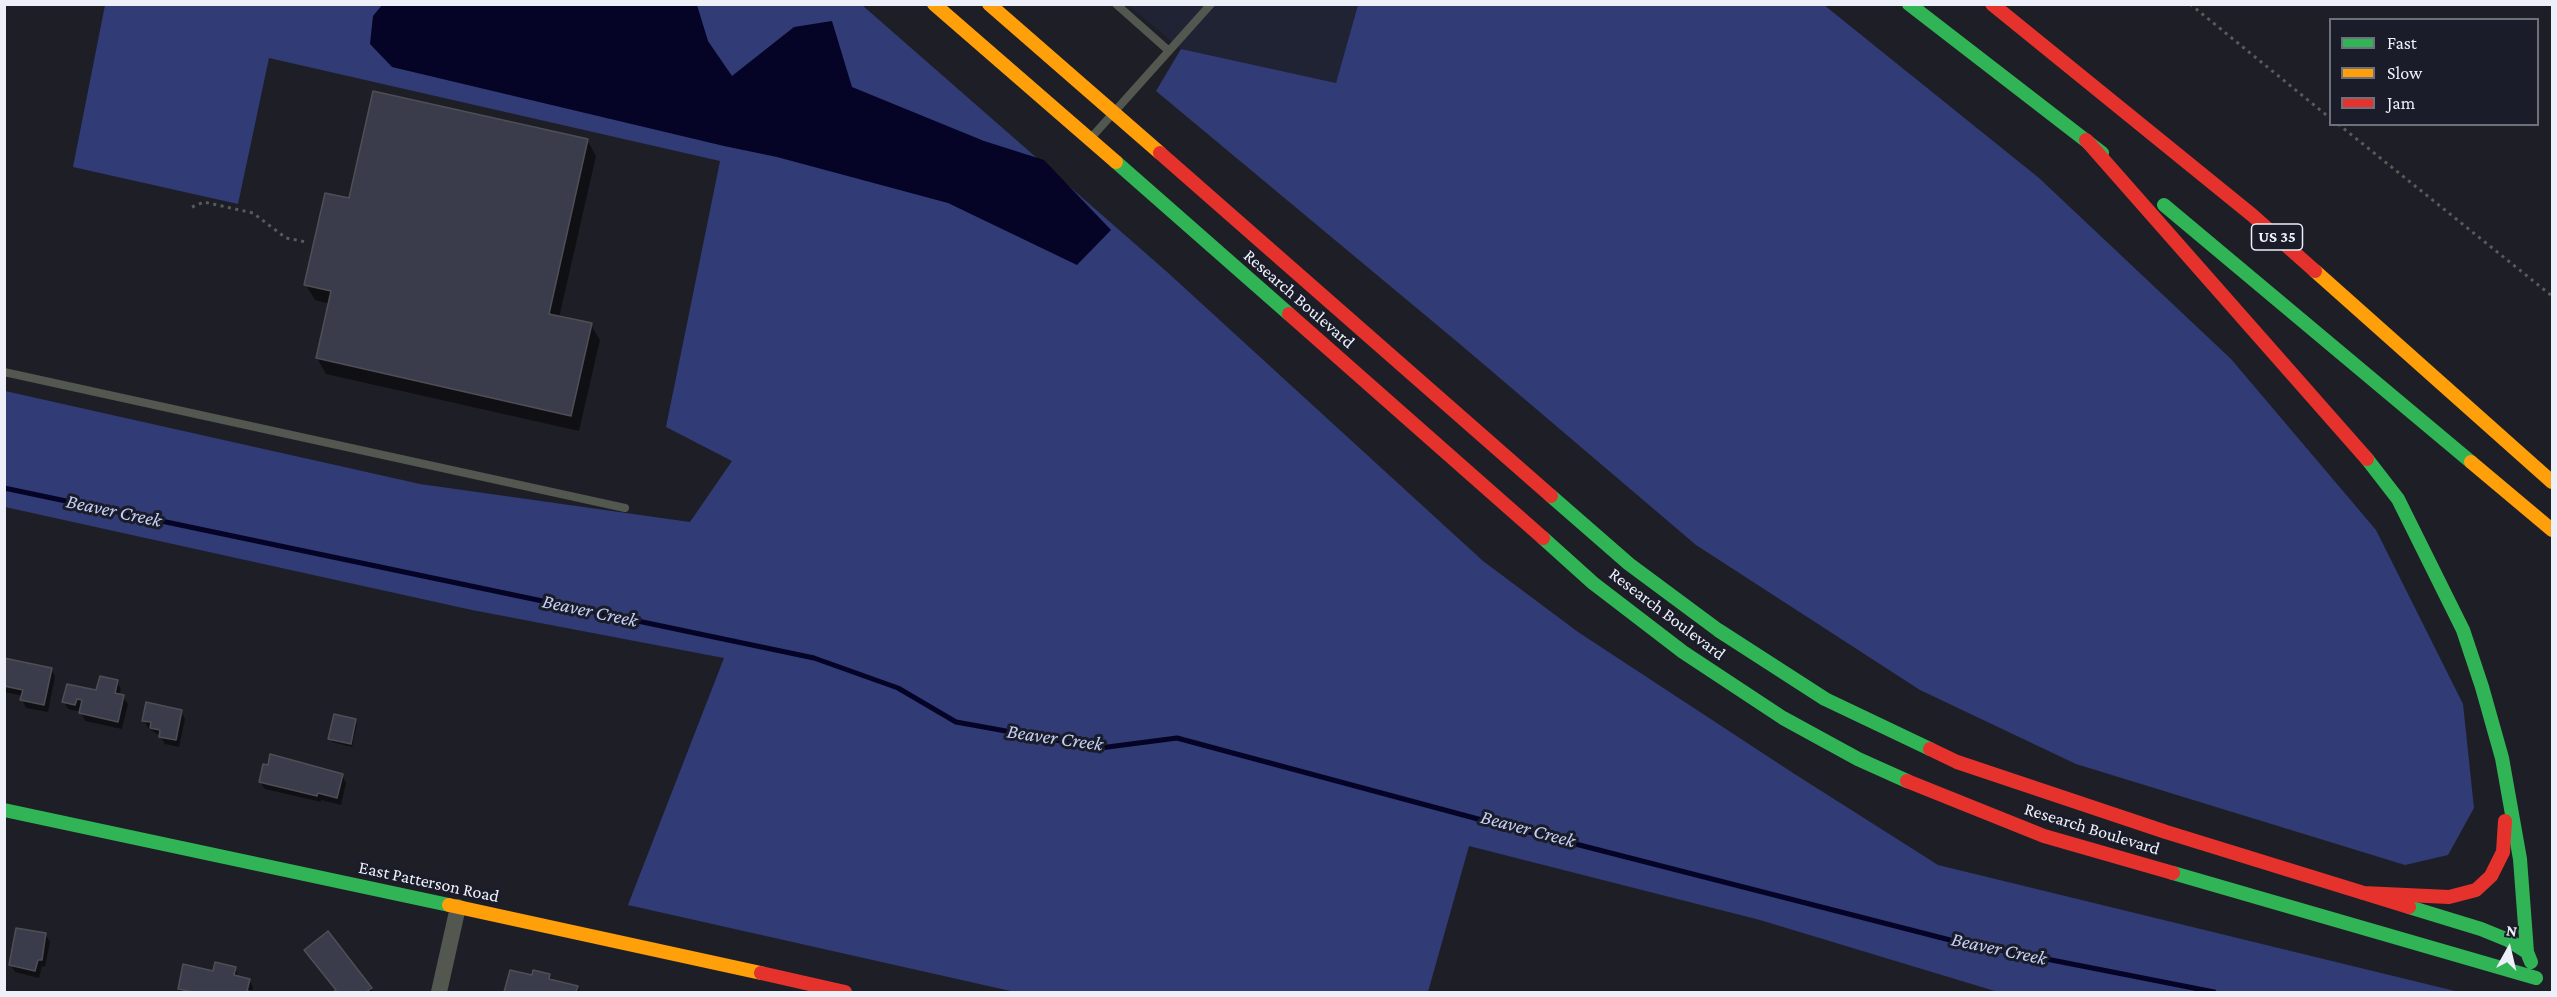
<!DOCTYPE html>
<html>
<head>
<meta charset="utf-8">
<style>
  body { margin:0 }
  #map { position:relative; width:2557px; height:997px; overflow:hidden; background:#1e1f26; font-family:"Crimson Pro",serif }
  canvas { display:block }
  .frame { position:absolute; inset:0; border:6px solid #edf0f8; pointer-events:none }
  .legend { position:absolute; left:2329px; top:18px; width:210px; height:108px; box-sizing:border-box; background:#1a1d29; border:2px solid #6e717c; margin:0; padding:8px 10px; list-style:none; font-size:18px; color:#edf0f8 }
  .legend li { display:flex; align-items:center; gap:12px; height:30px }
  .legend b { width:30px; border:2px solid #6e717c }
  .north { position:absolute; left:2479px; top:919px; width:60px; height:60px; -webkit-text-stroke:4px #1a1d29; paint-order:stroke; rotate:8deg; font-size:16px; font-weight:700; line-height:24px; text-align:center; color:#edf0f8 }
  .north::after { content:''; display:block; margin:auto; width:21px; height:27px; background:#edf0f8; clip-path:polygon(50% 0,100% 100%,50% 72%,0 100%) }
</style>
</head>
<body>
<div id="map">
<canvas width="2557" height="997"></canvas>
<div class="frame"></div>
<ul class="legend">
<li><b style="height:8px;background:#30b455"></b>Fast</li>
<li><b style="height:8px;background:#ff9f0a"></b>Slow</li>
<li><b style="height:8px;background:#e5322d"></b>Jam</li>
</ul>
<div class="north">N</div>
</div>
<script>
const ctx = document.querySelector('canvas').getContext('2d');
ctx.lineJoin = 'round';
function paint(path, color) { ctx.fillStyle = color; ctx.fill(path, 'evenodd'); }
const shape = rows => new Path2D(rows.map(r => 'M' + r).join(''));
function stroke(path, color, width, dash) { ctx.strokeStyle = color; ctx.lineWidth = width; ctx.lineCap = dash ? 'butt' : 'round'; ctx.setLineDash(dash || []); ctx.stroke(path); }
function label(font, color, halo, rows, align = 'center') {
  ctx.font = font + ' "Crimson Pro",serif'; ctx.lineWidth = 6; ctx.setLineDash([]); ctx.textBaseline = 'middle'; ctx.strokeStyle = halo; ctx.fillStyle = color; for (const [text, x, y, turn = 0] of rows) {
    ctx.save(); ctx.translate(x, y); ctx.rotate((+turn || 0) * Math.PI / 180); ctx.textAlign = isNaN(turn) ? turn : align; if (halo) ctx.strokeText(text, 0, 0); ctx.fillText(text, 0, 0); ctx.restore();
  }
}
paint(shape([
  [1128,5,1358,5,1336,83,1181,49]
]), '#202334');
paint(shape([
  [105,5,862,5,1166,271,1483,561,1578,632,1793,773,1938,865,2459,992,1998,992,1760,920,1469,846,1428,992,1015,992,628,905,724,658,472,610,5,507,5,391,420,484,690,522,732,461,666,427,720,161,269,58,238,204,73,167],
  [1358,5,1824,5,2039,178,2231,359,2376,530,2463,704,2474,808,2448,855,2405,865,2076,764,1920,690,1696,545,1461,345,1156,91,1181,49,1336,83]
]), '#313b75');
paint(shape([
  [382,5,697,5,708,41,732,76,794,27,832,21,852,87,984,141,1044,160,1111,230,1077,265,948,203,777,157,724,146,392,67,370,44,373,16]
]), '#050326');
paint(shape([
  [587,140,596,156,559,318,591,325,600,340,579,431,326,374,317,358,330,304,315,300,306,285,350,200],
  [4,659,51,669,55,676,48,712,26,708,22,700,23,696,4,692],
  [117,682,121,689,119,696,123,697,128,704,122,729,85,721,81,712,68,709,64,702,97,692],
  [181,711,185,719,179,747,165,744,160,736,148,728,144,720],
  [355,720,357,724,352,747,332,742,330,739],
  [271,756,342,775,346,783,341,805,321,800,321,802,265,789,260,782,269,767],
  [45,934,50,942,45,967,42,966,39,978,15,972,11,965],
  [310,957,371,989,373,992,335,992,337,991],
  [235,968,239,978,249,980,253,987,252,992,181,992,179,989,214,972],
  [511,972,533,977,550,976,553,981,577,987,580,992,506,992]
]), '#0007');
stroke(shape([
  [4,488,814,658,898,688,956,722,1100,748,1177,738,1478,819,1950,940,2214,992]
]), '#050326', 5);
const building = shape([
  [373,91,588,139,549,314,592,323,571,416,316,358,331,291,304,285,325,193,349,198,373,91],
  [4,658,52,668,44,705,20,700,23,690,4,686,4,658],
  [100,676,118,680,115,693,124,695,118,722,79,713,82,700,77,699,75,705,62,702,67,684,96,690,100,676],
  [146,702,182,710,176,740,159,737,160,730,150,728,151,722,142,721,146,702],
  [334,714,356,719,351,744,328,739,334,714],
  [270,754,343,774,337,798,318,793,317,796,259,782,263,764,268,765,270,754],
  [16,928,46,933,42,960,38,960,35,971,9,965,16,928],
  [328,931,372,988,366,992,333,992,336,990,304,950,328,931],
  [215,962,236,967,234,975,250,979,247,991,254,992,193,992,178,989,183,964,213,971,215,962],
  [510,970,532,975,533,970,550,974,549,979,578,986,576,992,504,992,510,970]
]);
paint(building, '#3a3c4b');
stroke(building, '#4e4f55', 1.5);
stroke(shape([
  [2190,4,2330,118],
  [2338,124,2552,296],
  [192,207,204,202,253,213,286,238,306,242]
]), '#595b59', 3, [3, 4.5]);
stroke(shape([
  [1116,4,1169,51],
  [1090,139,1211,4],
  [4,372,625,508]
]), '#52574f', 8);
stroke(shape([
  [439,992,458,907]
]), '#52574f', 16);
stroke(shape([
  [1909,4,2102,153],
  [1116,162,1289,314],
  [2164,205,2471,462],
  [2367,459,2398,499,2463,630,2482,687,2502,758,2520,859,2527,952],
  [1551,496,1629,564,1718,630,1825,699,1930,749],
  [1543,538,1593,583,1683,652,1783,718,1858,759,1907,781],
  [4,810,449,905],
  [2173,873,2536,978],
  [2409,907,2481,929,2508,940,2527,952,2531,962]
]), '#30b455', 14);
stroke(shape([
  [934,4,1116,162],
  [989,4,1160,153],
  [2315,271,2552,482],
  [2471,462,2552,530],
  [449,905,761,973]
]), '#ff9f0a', 14);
stroke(shape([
  [1992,4,2252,215,2315,271],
  [2086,140,2367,459],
  [1160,153,1551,496],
  [1289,314,1543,538],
  [1930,749,1957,762,2166,832,2409,907],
  [1907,781,2044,836,2173,873],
  [2363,893,2449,897,2476,890,2491,876,2503,852,2505,821],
  [761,973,845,992]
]), '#e5322d', 14);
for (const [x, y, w] of [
  [2277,237,51]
]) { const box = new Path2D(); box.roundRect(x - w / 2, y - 13, w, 26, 4.5); ctx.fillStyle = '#1a1d29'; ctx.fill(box); stroke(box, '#edf0f8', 1.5); }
label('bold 16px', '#edf0f8', null, [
  ["US 35",2277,237]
]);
label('18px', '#edf0f8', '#1a1d29', [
  ["Research Boulevard",1299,299,41],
  ["Research Boulevard",1667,614,37],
  ["Research Boulevard",2092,829,17],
  ["East Patterson Road",429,882,12]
]);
label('italic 20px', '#c5cff7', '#1a1d29', [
  ["Beaver Creek",114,511,12],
  ["Beaver Creek",590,611,12],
  ["Beaver Creek",1055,738,8],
  ["Beaver Creek",1528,829,15],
  ["Beaver Creek",1999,949,12]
]);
</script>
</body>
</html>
